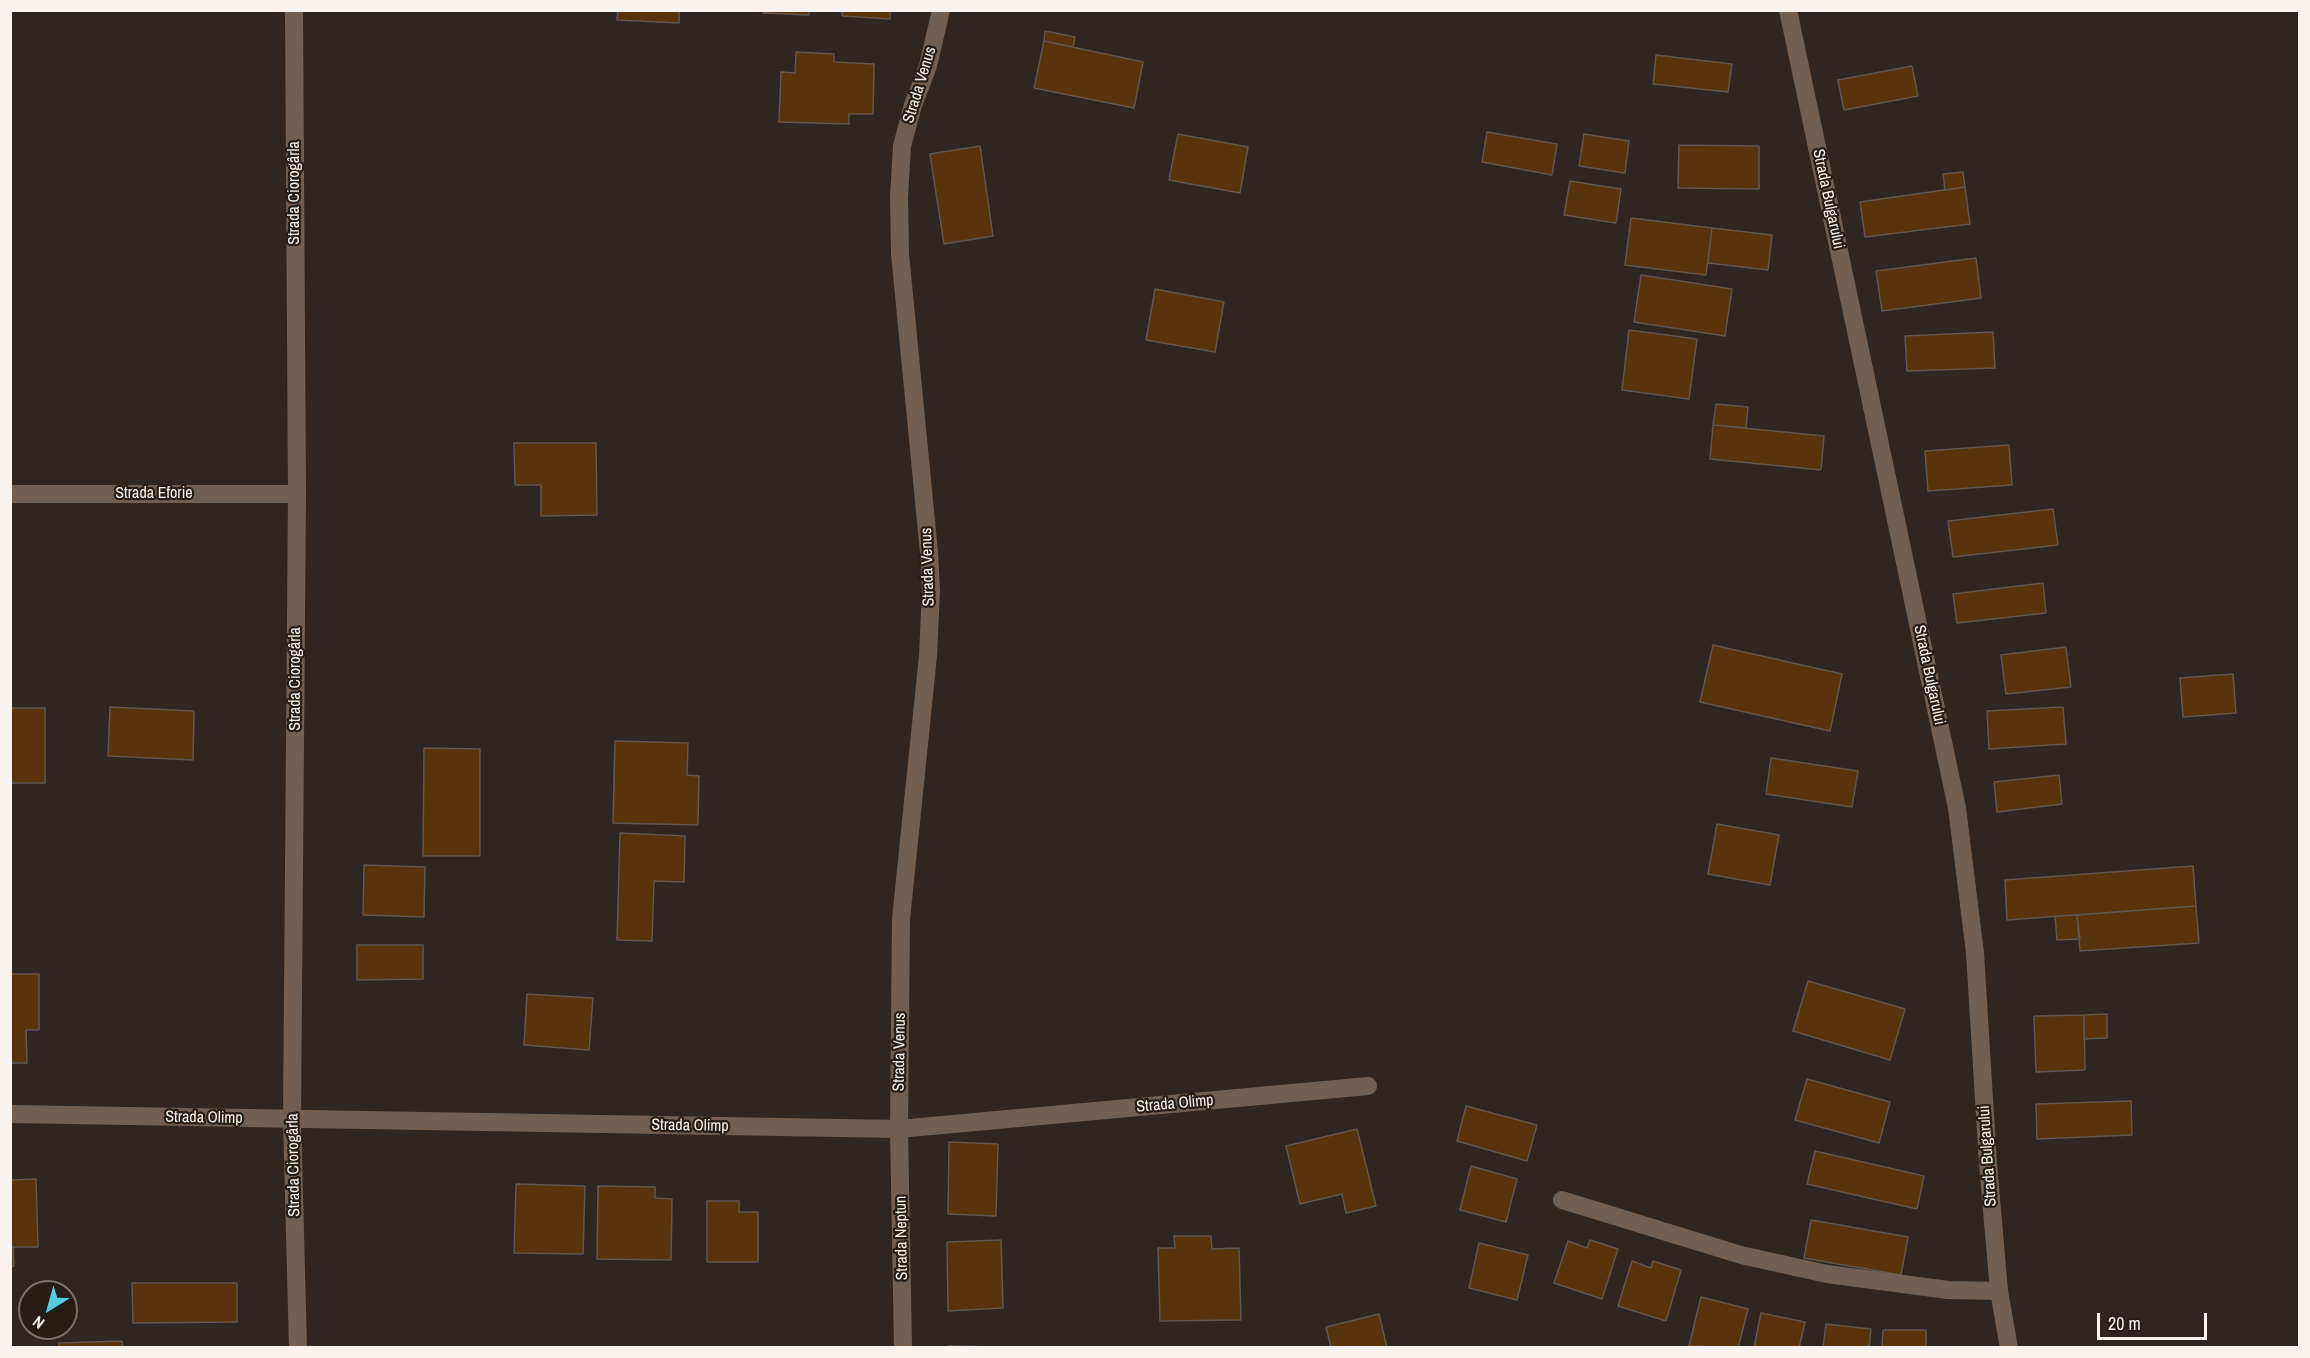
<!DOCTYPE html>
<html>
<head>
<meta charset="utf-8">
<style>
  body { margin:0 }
  #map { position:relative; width:2310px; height:1358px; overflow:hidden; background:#302621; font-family:"Archivo Narrow",sans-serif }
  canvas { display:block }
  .frame { position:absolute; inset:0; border:12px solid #f9f2ee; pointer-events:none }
  .north { position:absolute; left:18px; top:1280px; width:60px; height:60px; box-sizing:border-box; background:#261d17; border:2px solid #7a726d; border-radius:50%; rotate:217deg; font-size:16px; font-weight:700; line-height:24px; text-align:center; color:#f9f2ee }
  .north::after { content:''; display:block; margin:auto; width:21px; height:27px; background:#55cae0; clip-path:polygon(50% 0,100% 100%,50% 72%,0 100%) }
  .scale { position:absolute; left:2097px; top:1313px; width:110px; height:27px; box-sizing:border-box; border:3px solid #f9f2ee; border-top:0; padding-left:8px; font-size:18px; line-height:21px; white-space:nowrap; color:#f9f2ee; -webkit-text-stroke:4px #261d17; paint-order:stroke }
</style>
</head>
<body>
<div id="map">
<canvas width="2310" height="1358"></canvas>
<div class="frame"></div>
<div class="north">N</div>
<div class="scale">20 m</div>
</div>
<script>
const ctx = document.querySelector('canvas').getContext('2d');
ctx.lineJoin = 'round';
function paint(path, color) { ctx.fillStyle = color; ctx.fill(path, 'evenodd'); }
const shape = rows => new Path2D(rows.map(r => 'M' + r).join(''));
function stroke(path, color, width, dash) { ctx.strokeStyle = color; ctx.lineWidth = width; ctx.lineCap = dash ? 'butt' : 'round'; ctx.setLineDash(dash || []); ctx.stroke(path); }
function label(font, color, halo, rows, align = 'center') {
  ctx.font = font + ' "Archivo Narrow",sans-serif'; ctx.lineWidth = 4.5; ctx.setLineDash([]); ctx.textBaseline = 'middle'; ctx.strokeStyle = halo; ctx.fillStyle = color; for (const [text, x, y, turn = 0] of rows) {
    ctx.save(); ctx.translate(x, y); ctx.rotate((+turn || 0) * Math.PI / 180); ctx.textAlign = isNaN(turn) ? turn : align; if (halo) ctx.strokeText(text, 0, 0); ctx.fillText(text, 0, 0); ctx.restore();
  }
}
const building = shape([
  [618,10,679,10,679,23,617,20,618,10],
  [763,10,809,10,809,15,763,13,763,10],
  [842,10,890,10,890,19,842,16,842,10],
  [1045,31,1075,37,1073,47,1044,41,1045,31],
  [1044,41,1143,62,1134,108,1034,88,1044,41],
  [796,52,834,54,834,62,874,64,873,114,849,114,849,124,779,122,781,72,795,73,796,52],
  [1656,55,1732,64,1728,92,1653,84,1656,55],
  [1912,66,1918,96,1844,110,1838,80,1912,66],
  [1487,132,1557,144,1552,175,1482,162,1487,132],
  [1178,134,1248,147,1240,193,1169,180,1178,134],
  [1584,134,1629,141,1625,173,1579,166,1584,134],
  [1679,145,1759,146,1759,189,1678,188,1679,145],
  [980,146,993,236,944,244,930,154,980,146],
  [1963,172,1965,187,1945,190,1943,174,1963,172],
  [1570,181,1621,189,1616,223,1564,215,1570,181],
  [1965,187,1970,224,1865,237,1860,202,1965,187],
  [1631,218,1712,228,1706,275,1625,265,1631,218],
  [1712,228,1772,235,1768,270,1708,263,1712,228],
  [1976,258,1981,298,1882,311,1876,271,1976,258],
  [1641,275,1732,289,1725,336,1634,322,1641,275],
  [1155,289,1224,302,1215,352,1146,340,1155,289],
  [1629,330,1697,339,1689,399,1622,390,1629,330],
  [1993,332,1995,368,1907,371,1905,336,1993,332],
  [1716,404,1748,407,1746,428,1713,425,1716,404],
  [1713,425,1824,436,1821,470,1710,459,1713,425],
  [514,443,596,443,597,515,541,516,541,485,515,485,514,443],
  [2009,445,2012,485,1928,491,1925,451,2009,445],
  [2053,509,2058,545,1953,557,1948,521,2053,509],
  [2043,583,2046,613,1957,623,1953,594,2043,583],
  [1713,645,1842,674,1830,731,1700,702,1713,645],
  [2066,647,2071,687,2006,694,2001,655,2066,647],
  [2233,674,2236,713,2183,717,2180,678,2233,674],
  [110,707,194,711,193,760,108,756,110,707],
  [2063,707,2066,744,1989,749,1987,711,2063,707],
  [10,708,45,708,45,783,10,783,10,708],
  [615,741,688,743,687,775,699,776,698,825,613,823,615,741],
  [424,748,480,749,480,856,423,856,424,748],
  [1771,758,1858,771,1852,807,1766,794,1771,758],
  [2059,775,2062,804,1997,812,1994,782,2059,775],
  [1717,824,1779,835,1770,885,1708,874,1717,824],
  [620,833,685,836,684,882,654,881,652,941,617,940,620,833],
  [364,865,425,867,424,917,363,915,364,865],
  [2193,866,2196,906,2007,920,2005,880,2193,866],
  [2196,906,2199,943,2080,951,2077,915,2196,906],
  [2077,915,2080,939,2057,940,2055,916,2077,915],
  [357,945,423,945,423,979,357,980,357,945],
  [10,974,39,974,39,1030,26,1030,27,1063,10,1063,10,974],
  [1808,981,1905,1009,1890,1060,1793,1031,1808,981],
  [527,994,593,998,589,1050,524,1045,527,994],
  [2107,1014,2107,1038,2084,1039,2084,1015,2107,1014],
  [2084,1015,2085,1070,2036,1072,2034,1016,2084,1015],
  [1807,1079,1890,1102,1879,1143,1795,1120,1807,1079],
  [2131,1101,2132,1135,2037,1139,2036,1104,2131,1101],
  [1466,1106,1537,1125,1527,1161,1457,1141,1466,1106],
  [1357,1129,1376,1206,1346,1213,1342,1194,1300,1204,1286,1146,1357,1129],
  [949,1142,998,1144,996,1216,948,1214,949,1142],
  [1815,1151,1924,1176,1917,1209,1807,1184,1815,1151],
  [1471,1166,1517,1179,1506,1222,1460,1210,1471,1166],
  [36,1179,38,1247,13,1247,14,1266,10,1267,10,1180,36,1179],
  [516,1184,585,1186,583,1254,514,1253,516,1184],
  [598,1186,655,1187,655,1198,672,1199,671,1260,597,1259,598,1186],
  [707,1201,739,1201,739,1212,758,1212,758,1262,707,1262,707,1201],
  [1811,1220,1908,1237,1901,1275,1804,1258,1811,1220],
  [1174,1236,1211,1236,1212,1249,1239,1248,1241,1320,1160,1321,1158,1248,1175,1248,1174,1236],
  [1001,1240,1003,1308,948,1311,947,1242,1001,1240],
  [1590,1240,1618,1249,1602,1299,1554,1283,1568,1241,1587,1248,1590,1240],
  [1479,1243,1528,1255,1517,1300,1469,1288,1479,1243],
  [1632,1261,1651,1268,1653,1261,1681,1270,1666,1321,1618,1306,1632,1261],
  [132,1283,237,1283,237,1322,133,1323,132,1283],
  [1701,1297,1748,1309,1738,1348,1689,1346,1701,1297],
  [1761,1313,1805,1322,1799,1348,1754,1348,1761,1313],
  [1379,1314,1387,1348,1331,1348,1326,1327,1379,1314],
  [1826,1324,1871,1329,1869,1348,1823,1348,1826,1324],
  [1883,1330,1926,1330,1926,1348,1882,1348,1883,1330],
  [122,1341,123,1348,59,1348,59,1343,122,1341],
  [948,1346,1000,1347,948,1348,948,1346]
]);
paint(building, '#58330c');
stroke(building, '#61574f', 1.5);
stroke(shape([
  [294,10,297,494,292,1119,298,1348],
  [1788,10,1957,808,1975,953,1988,1164,1999,1291,2009,1348],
  [10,494,297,494],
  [10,1114,899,1129,1368,1086],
  [1562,1200,1741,1255,1827,1274,1948,1290,1999,1291],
  [903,1348,899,1129,901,919,928,656,931,591,929,552,900,254,899,197,902,146,913,105,928,66,941,10]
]), '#735f51', 18);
label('16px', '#f9f2ee', '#261d17', [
  ["Strada Venus",920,85,-73],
  ["Strada Ciorogârla",295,193,-90],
  ["Strada Bulgarului",1828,199,78],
  ["Strada Eforie",154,494],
  ["Strada Venus",928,567,-92],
  ["Strada Bulgarului",1929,675,78],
  ["Strada Ciorogârla",296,679,-90],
  ["Strada Venus",900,1052,-89],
  ["Strada Olimp",1175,1104,-5],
  ["Strada Olimp",204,1118,1],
  ["Strada Olimp",690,1126,1],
  ["Strada Bulgarului",1988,1156,-94],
  ["Strada Ciorogârla",294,1165,-91],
  ["Strada Neptun",902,1238,-91]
]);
</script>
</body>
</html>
